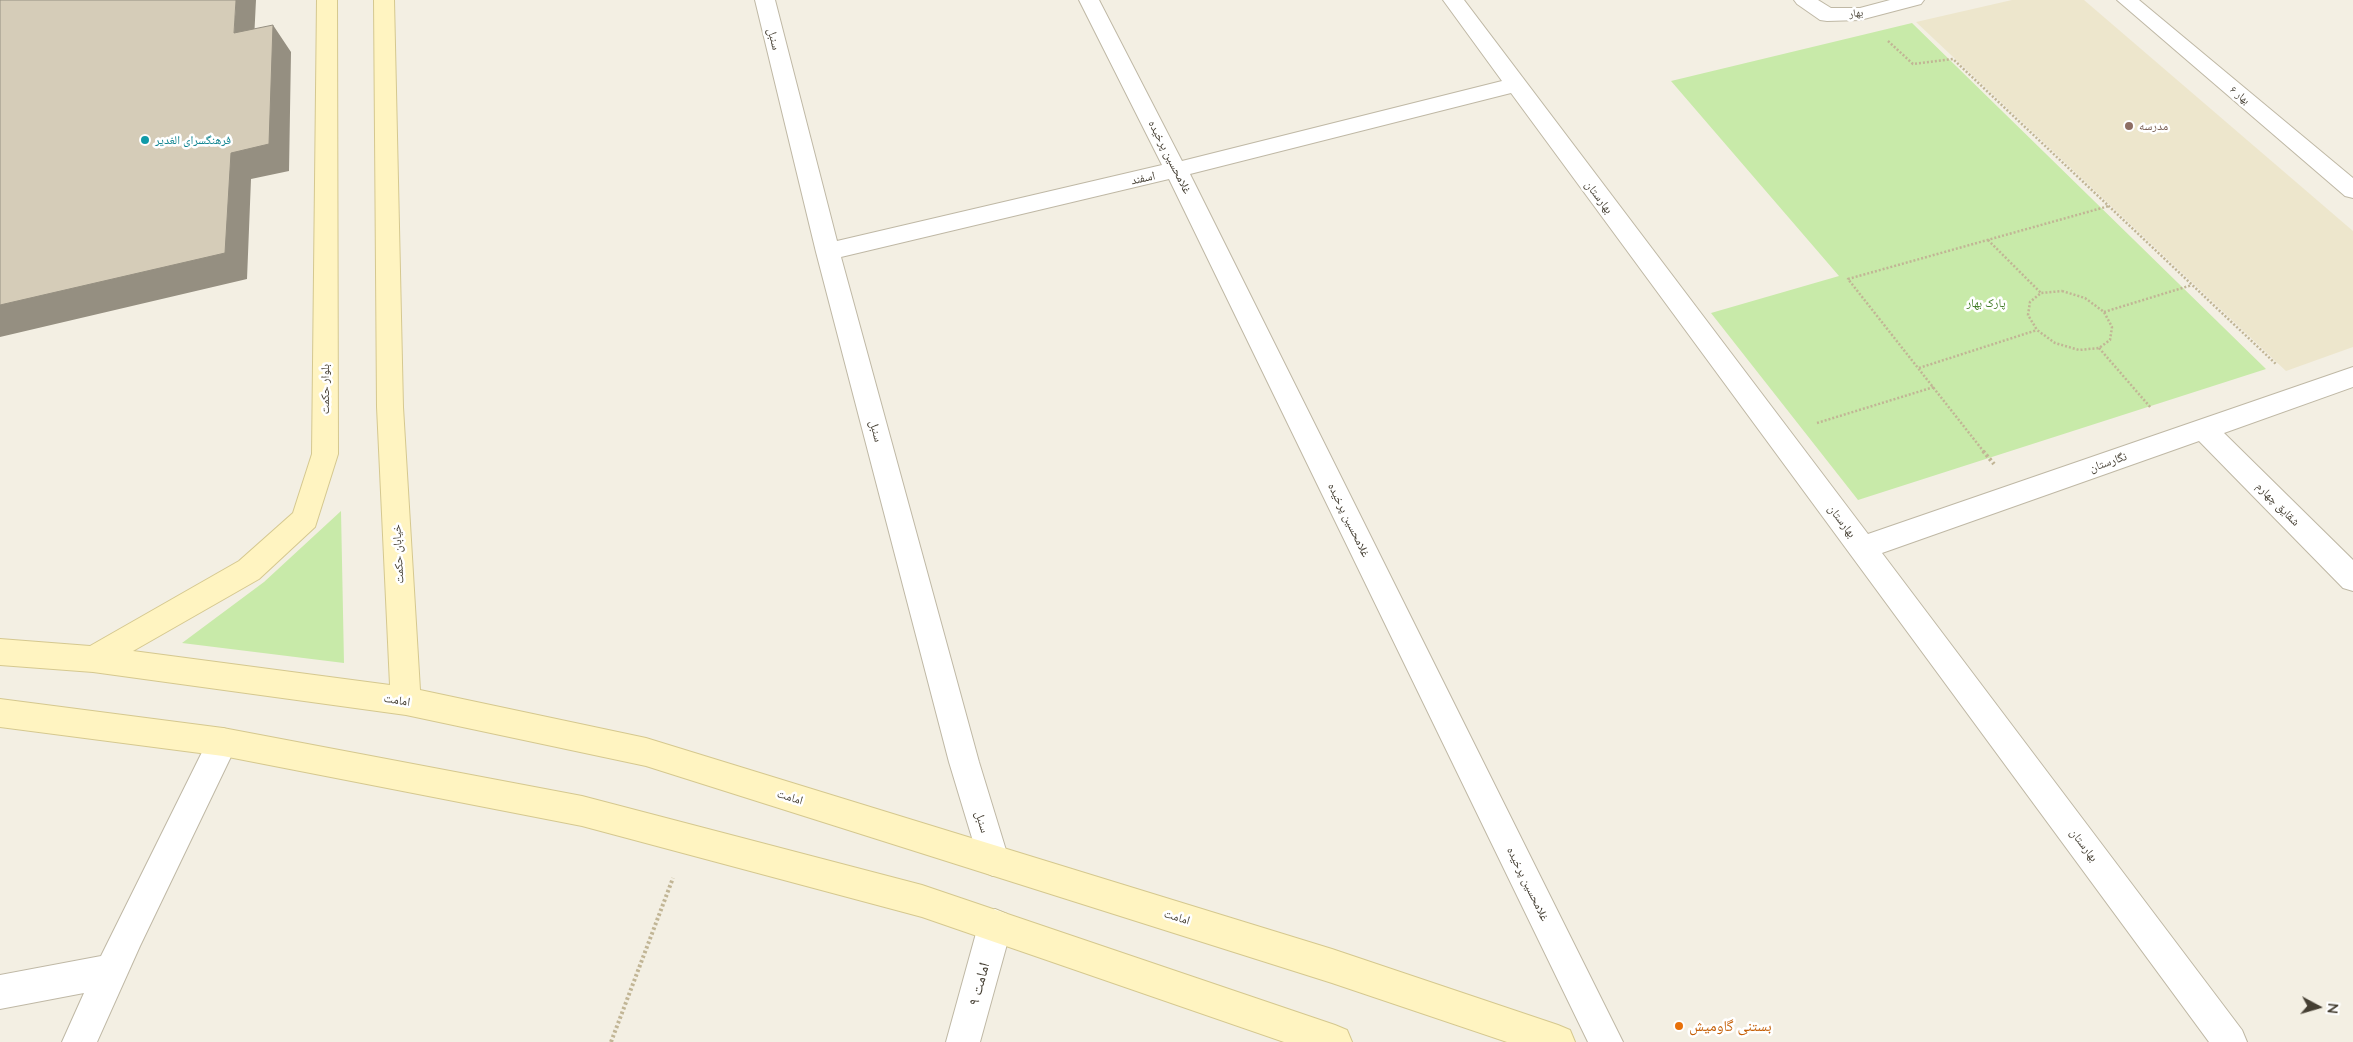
<!DOCTYPE html>
<html>
<head>
<meta charset="utf-8">
<style>
  body { margin:0 }
  #map { position:relative; width:2353px; height:1042px; overflow:hidden; background:#f3efe3; font-family:Lato,sans-serif }
  canvas { display:block }
  .north { position:absolute; left:2293px; top:982px; width:50px; height:50px; -webkit-text-stroke:4px #fff; paint-order:stroke; rotate:96deg; font-size:14px; font-weight:700; line-height:20px; text-align:center; color:#453f33 }
  .north::after { content:''; display:block; margin:auto; width:18px; height:22px; background:#453f33; clip-path:polygon(50% 0,100% 100%,50% 72%,0 100%) }
</style>
</head>
<body>
<div id="map">
<canvas width="2353" height="1042"></canvas>
<div class="north">N</div>
</div>
<script>
const ctx = document.querySelector('canvas').getContext('2d');
ctx.lineJoin = 'round';
function paint(path, color) { ctx.fillStyle = color; ctx.fill(path, 'evenodd'); }
const shape = rows => new Path2D(rows.map(r => 'M' + r).join(''));
function stroke(path, color, width, dash) { ctx.strokeStyle = color; ctx.lineWidth = width; ctx.lineCap = dash ? 'butt' : 'round'; ctx.setLineDash(dash || []); ctx.stroke(path); }
function label(font, color, halo, rows, align = 'center') {
  ctx.font = font + ' Lato,"Noto Naskh Arabic",sans-serif'; ctx.lineWidth = 5; ctx.setLineDash([]); ctx.textBaseline = 'middle'; ctx.strokeStyle = halo; ctx.fillStyle = color; for (const [text, x, y, turn = 0] of rows) {
    ctx.save(); ctx.translate(x, y); ctx.rotate((+turn || 0) * Math.PI / 180); ctx.textAlign = isNaN(turn) ? turn : align; if (halo) ctx.strokeText(text, 0, 0); ctx.fillText(text, 0, 0); ctx.restore();
  }
}
paint(shape([
  [2012,0,2084,0,2353,231,2353,347,2286,371,1916,22]
]), '#ede6cc');
paint(shape([
  [1912,23,2266,369,1858,500,1711,313,1839,276,1671,81],
  [341,511,344,663,182,643,264,582]
]), '#c8eaa9');
const street = shape([
  [755,0,775,0,837,241,1162,165,1079,0,1099,0,1182,161,1502,81,1443,0,1464,0,1868,534,2353,367,2353,387,2224,433,2353,560,2353,591,2343,588,2199,441,1882,553,2242,1030,2247,1042,2209,1042,1511,93,1190,174,1623,1042,1588,1042,1169,179,841,257,979,762,1009,860,1004,871,993,876,982,871,949,762,816,252,755,0],
  [1794,0,1818,0,1831,8,1860,8,1890,0,1924,0,1921,4,1860,20,1827,21,1820,20,1797,4,1794,0],
  [2117,0,2139,0,2353,178,2353,198,2345,196,2117,0],
  [223,728,234,732,238,742,140,946,97,1042,62,1042,84,993,0,1009,0,975,101,956,212,732,223,728],
  [995,909,1007,914,1012,926,980,1042,946,1042,978,926,983,914,995,909]
]);
const secondary = shape([
  [317,0,337,0,338,454,315,527,259,579,133,651,390,685,377,407,374,0,394,0,403,407,420,690,646,738,1332,949,1558,1025,1570,1030,1575,1042,1507,1042,1332,983,646,766,406,715,93,672,0,665,0,639,90,646,239,561,293,513,312,454,317,0],
  [0,699,223,728,582,796,922,885,1335,1025,1347,1030,1352,1042,1284,1042,922,917,582,826,223,756,0,727,0,699]
]);
stroke(street, '#bfb8a5', 2);
stroke(secondary, '#d5c88f', 2);
stroke(shape([
  [1888,41,1913,64,1953,59,2277,365],
  [1988,240,2041,293],
  [2062,291,2085,298,2104,312,2112,327,2110,340,2099,348,2079,350,2055,343,2037,330,2028,315,2030,302,2041,293,2062,291],
  [2104,312,2192,285],
  [2099,348,2151,408],
  [1919,368,2037,330],
  [1817,423,1934,387],
  [1984,452,1848,279,2109,206]
]), '#c1b595', 2.5, [2, 2]);
stroke(shape([
  [1983,451,1994,464],
  [611,1042,673,878]
]), '#c1b595', 4, [2.5, 2.5]);
paint(street, '#fff');
paint(secondary, '#fff4c1');
paint(shape([
  [236,0,256,0,253,60,234,33],
  [273,25,291,52,289,171,251,179,247,279,0,337,0,305,231,153]
]), '#958f81');
const building = shape([
  [0,0,236,0,234,33,273,25,269,144,231,153,225,253,0,305,0,0]
]);
paint(building, '#d5ccb8');
stroke(building, '#958f81', 1);
for (const [x, y, r, color] of [
  [2129,126,5,"#8d6e63"],
  [145,140,5,"#0f9aa8"],
  [1679,1026,5,"#e8710a"]
]) { const dot = new Path2D(); dot.arc(x, y, r, 0, 2 * Math.PI); ctx.fillStyle = color; ctx.fill(dot); stroke(dot, '#fff', 2); }
label('11px', '#453f33', '#fff', [
  ["بهار",1856,13,-6],
  ["بهار ۶",2240,95,40]
]);
label('12px', '#453f33', '#fff', [
  ["سنبل",774,39,76],
  ["غلامحسین پرخیده",1170,157,63],
  ["اسفند",1143,178,-13],
  ["بهارستان",1599,197,53],
  ["بلوار حکمت",325,389,-90],
  ["سنبل",876,431,75],
  ["نگارستان",2108,462,-19],
  ["شقایق چهارم",2278,504,45],
  ["غلامحسین پرخیده",1349,520,64],
  ["بهارستان",1842,521,53],
  ["خیابان حکمت",398,554,-93],
  ["امامت",397,700,9],
  ["امامت",790,797,17],
  ["سنبل",982,822,74],
  ["بهارستان",2084,845,53],
  ["غلامحسین پرخیده",1528,884,64],
  ["امامت",1177,917,17]
]);
label('12px', '#785e54', '#fff', [
  ["مدرسه",2139,126]
], 'left');
label('12px', '#0d838f', '#fff', [
  ["فرهنگسرای الغدیر",155,140]
], 'left');
label('12px', '#3e7a23', '#fff', [
  ["پارک بهار",1986,303]
]);
label('15px', '#453f33', '#fff', [
  ["امامت ۹",979,984,-75]
]);
label('15px', '#c56008', '#fff', [
  ["بستنی گاومیش",1689,1026]
], 'left');
</script>
</body>
</html>
